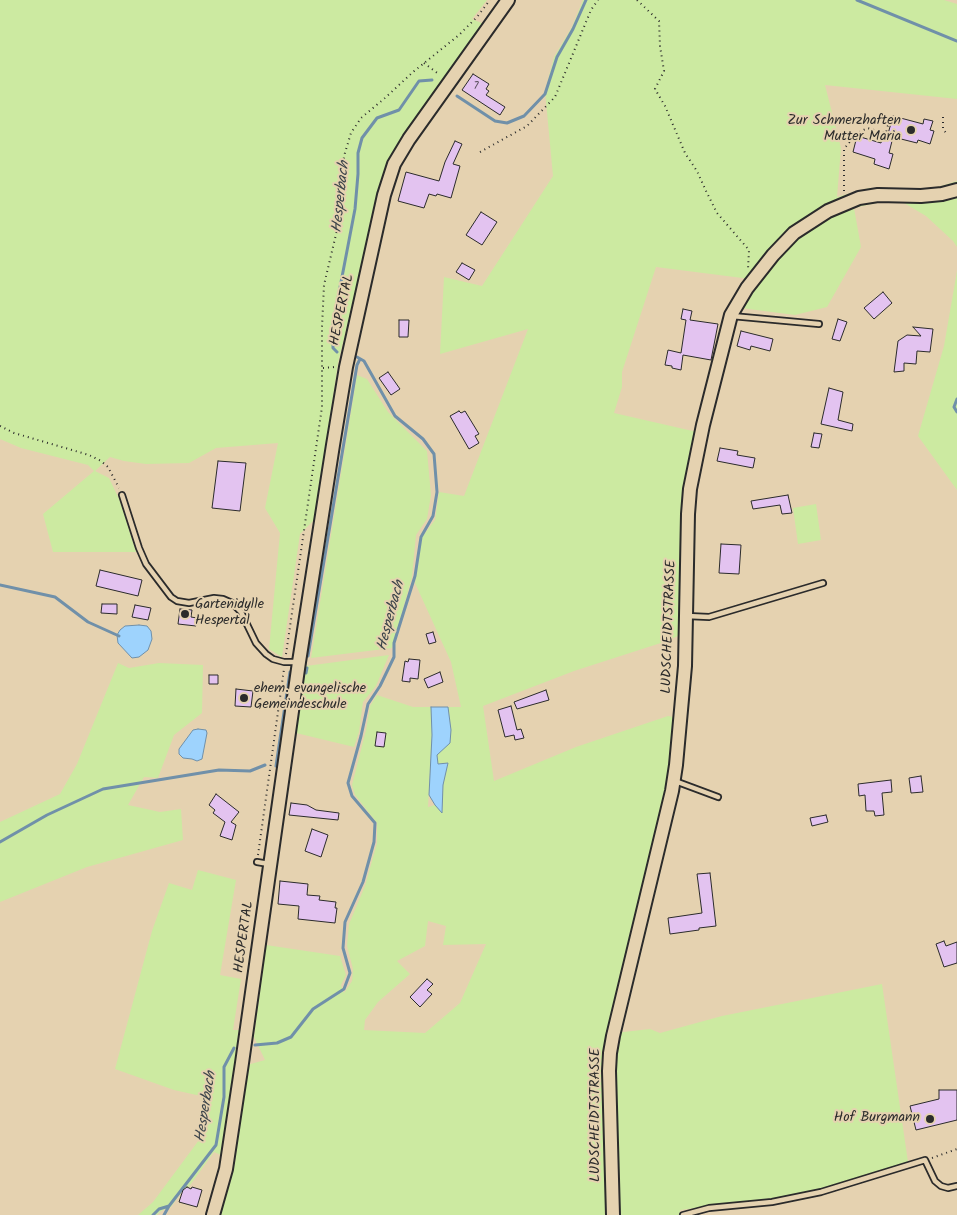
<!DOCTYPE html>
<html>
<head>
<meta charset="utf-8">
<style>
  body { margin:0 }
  canvas { display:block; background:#e5d2b0 }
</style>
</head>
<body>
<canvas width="957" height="1215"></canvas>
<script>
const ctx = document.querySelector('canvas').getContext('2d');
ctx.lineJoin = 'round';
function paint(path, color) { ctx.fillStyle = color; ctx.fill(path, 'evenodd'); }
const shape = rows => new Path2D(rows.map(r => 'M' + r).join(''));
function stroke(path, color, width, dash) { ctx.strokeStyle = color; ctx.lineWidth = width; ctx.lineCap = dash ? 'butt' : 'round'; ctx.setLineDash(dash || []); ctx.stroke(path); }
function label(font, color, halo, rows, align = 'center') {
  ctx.font = font + ' Kalam,sans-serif'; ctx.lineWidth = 4; ctx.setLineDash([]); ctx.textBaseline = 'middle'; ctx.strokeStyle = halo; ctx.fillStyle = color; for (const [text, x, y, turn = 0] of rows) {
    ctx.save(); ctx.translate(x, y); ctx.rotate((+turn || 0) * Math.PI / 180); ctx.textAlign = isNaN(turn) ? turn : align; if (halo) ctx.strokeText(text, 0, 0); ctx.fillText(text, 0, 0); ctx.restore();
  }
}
paint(shape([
  [0,0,487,0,472,19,484,24,404,134,385,169,338,363,315,519,300,534,282,657,269,649,280,533,265,508,278,443,216,448,189,463,146,464,124,461,110,457,95,471,109,478,120,501,136,552,53,552,43,514,94,471,88,465,21,448,0,439],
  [583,0,944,0,957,4,957,99,825,85,841,148,837,197,869,188,935,188,957,181,957,247,953,241,926,216,904,203,881,202,854,208,861,247,827,307,795,315,741,308,758,280,656,267,622,372,622,387,614,413,697,432,682,634,667,641,574,671,483,706,494,781,576,747,668,716,673,717,667,780,651,854,606,1034,650,1029,660,1033,722,1016,882,984,908,1162,861,1179,789,1196,680,1210,680,1215,220,1215,235,1163,247,1065,265,1060,254,1037,266,945,340,956,346,975,341,985,344,993,352,981,353,969,347,946,349,924,365,886,377,843,377,823,355,795,352,785,366,730,370,706,377,695,413,707,431,707,432,735,428,807,435,805,442,812,443,785,448,763,438,764,437,755,451,730,448,707,461,707,451,662,415,583,422,537,435,520,439,492,464,496,528,329,440,354,444,277,482,286,553,176,545,91,554,57,572,27],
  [428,921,446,926,443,945,486,944,460,1003,425,1033,364,1030,365,1020,378,1002,410,974,397,961,425,946],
  [957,271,957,490,918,436,944,346],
  [357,375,367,379,388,412,427,451,431,495,427,519,416,535,412,577,392,648,311,658],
  [816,504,821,540,798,544,793,508],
  [389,655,376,686,363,702,359,732,354,747,296,733,306,666],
  [118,663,129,668,159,663,203,665,202,713,174,735,158,778,144,777,128,805,160,812,181,809,183,840,87,867,0,902,0,822,60,794,77,764],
  [198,870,236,880,220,975,241,979,233,1030,242,1030,225,1142,221,1155,214,1152,188,1188,183,1190,171,1207,161,1211,157,1215,138,1215,153,1202,202,1136,201,1096,174,1090,115,1069,152,931,169,883,192,890]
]), '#cceaa1');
const water = shape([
  [139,625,147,626,151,631,152,639,148,650,139,657,132,658,118,643,117,635,120,630,125,626,139,625],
  [431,707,448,707,451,730,450,743,437,755,438,764,448,763,443,785,442,813,435,805,429,795,432,735,431,707],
  [198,729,206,730,207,733,202,759,197,761,192,759,183,758,179,754,179,749,193,730,198,729]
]);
paint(water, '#9ed3fd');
stroke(water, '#7090a9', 1);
stroke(shape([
  [857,0,957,41],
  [457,96,495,121,507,123,524,116,545,94,557,57,573,29,586,0],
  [337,352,333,348,333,324,355,209,358,174,358,153,362,138,377,118,399,110,419,81,432,80],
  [957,399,954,407,957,412],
  [0,585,55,597,88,622,119,636],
  [308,656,357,365,360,359],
  [306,673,307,668],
  [276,766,290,672],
  [0,842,47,815,103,789,219,770,250,771,265,765],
  [255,1045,277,1043,291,1037,313,1009,344,989,350,973,343,948,345,922,363,882,374,842,375,823,352,796,348,783,361,736,368,704,380,686,394,657,394,643,415,576,421,537,433,516,437,492,434,454,423,439,395,416,364,361,357,357],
  [153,1215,159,1209,169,1206],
  [164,1215,169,1206,216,1145,224,1097,224,1067,234,1048]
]), '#7090a9', 3);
const building = shape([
  [473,74,489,84,486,89,489,91,486,95,505,107,500,115,462,90,473,74],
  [893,116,923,124,924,119,933,121,930,130,934,131,930,144,918,140,917,143,893,137,889,153,893,154,889,169,874,164,875,159,853,152,857,136,881,143,883,133,888,134,893,116],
  [455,141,462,144,453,164,460,166,451,198,437,194,436,196,429,194,424,208,398,201,406,172,439,181,445,162,455,141],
  [481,212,497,222,482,245,466,235,481,212],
  [462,263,475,270,469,280,456,272,462,263],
  [883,292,892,303,874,319,864,308,883,292],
  [683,309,692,311,690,320,718,324,711,360,683,355,681,370,672,368,672,366,665,365,668,350,681,353,686,320,681,319,683,309],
  [838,319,847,322,840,341,832,339,838,319],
  [399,320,409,320,408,337,399,337,399,320],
  [913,327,933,329,930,352,917,351,916,364,904,363,904,371,894,372,898,341,907,335,921,336,913,327],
  [741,331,773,339,770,351,751,346,750,350,737,346,741,331],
  [388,372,400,389,391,395,379,378,388,372],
  [829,388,843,392,838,420,853,424,852,431,821,424,829,388],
  [459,411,461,413,465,411,479,434,475,436,479,443,469,449,450,416,459,411],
  [814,433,822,434,819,448,811,447,814,433],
  [720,448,738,451,737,455,755,458,753,468,717,461,720,448],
  [218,461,246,463,240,511,212,508,218,461],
  [788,495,792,513,782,514,780,505,753,509,751,501,788,495],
  [721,544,741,545,739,574,719,573,721,544],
  [100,570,142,580,138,596,96,586,100,570],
  [102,604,117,604,117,614,101,613,102,604],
  [135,605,151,608,148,620,132,617,135,605],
  [180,609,192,610,191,617,197,618,196,626,178,624,180,609],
  [433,632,436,642,429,644,426,634,433,632],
  [409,659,420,660,418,679,410,678,410,682,402,681,405,661,408,662,409,659],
  [440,672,443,682,428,688,424,679,440,672],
  [209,675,218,675,218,684,209,684,209,675],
  [236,689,253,691,251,707,235,706,236,689],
  [546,690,549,700,517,709,514,702,546,690],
  [511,706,517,730,521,729,524,738,515,740,514,735,505,737,498,710,511,706],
  [377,732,386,733,384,747,375,746,377,732],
  [921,776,923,792,911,793,909,778,921,776],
  [891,780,892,792,882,793,884,815,875,816,874,811,866,811,865,795,859,796,858,784,891,780],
  [216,794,239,812,231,822,236,825,232,840,220,836,225,822,213,813,215,810,209,805,216,794],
  [291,803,307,805,316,810,339,813,338,820,289,815,291,803],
  [826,815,828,822,812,826,810,818,826,815],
  [312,829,328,835,321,857,305,851,312,829],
  [710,873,716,926,699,928,699,930,670,934,668,918,702,913,697,874,710,873],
  [280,881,308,884,307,895,320,896,319,900,336,902,335,908,337,908,335,923,298,919,299,906,278,904,280,881],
  [944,941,946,946,957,942,957,963,944,967,936,944,944,941],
  [427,979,433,984,427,990,432,994,420,1007,410,997,427,979],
  [939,1090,957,1090,957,1120,916,1130,910,1106,939,1099,939,1090],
  [187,1187,191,1189,192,1187,202,1190,197,1207,179,1202,183,1190,187,1187]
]);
paint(building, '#e3c3f0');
stroke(building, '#2b2b2b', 1);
const lane = shape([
  [732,316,819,324],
  [122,495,139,548,146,564,171,597,177,601,189,603,214,598,223,599,232,603,241,612,256,643,266,654,273,659,284,662,298,662],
  [687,616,709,617,823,583],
  [675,781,718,797],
  [257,862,269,864],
  [683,1215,709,1208,772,1202,821,1192,925,1160,935,1181,941,1186,948,1188,957,1186]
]);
const secondary = shape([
  [213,1215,226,1169,242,1063,299,662,333,445,346,367,384,195,394,164,409,139,508,0],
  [613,1215,609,1071,610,1053,613,1036,672,791,676,765,685,666,688,514,690,489,703,425,731,315,747,288,773,255,794,233,828,211,859,198,878,195,921,196,942,194,957,190]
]);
stroke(lane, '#2b2b2b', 8);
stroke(secondary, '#2b2b2b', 16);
stroke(shape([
  [637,0,659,21,660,46,664,71,655,89,665,106,685,153,697,171,706,191,717,213,749,250,748,269],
  [424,63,440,75],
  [943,117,943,129,946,133],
  [868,120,888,125],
  [480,152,527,126,555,97,591,10,598,0],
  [844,191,844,149,856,134,867,128,886,133,888,125,891,125],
  [323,368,335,367],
  [0,426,14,433,89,455,101,461,108,467,119,488],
  [286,654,322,407,322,327,324,285,338,226,341,206,344,156,351,133,361,118,385,98,413,72,459,35,477,17,490,0],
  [258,855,284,669],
  [932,1158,957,1149]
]), '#2b2b2b', 2, [1, 4]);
stroke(lane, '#e5d2b0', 4.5);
stroke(secondary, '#e5d2b0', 12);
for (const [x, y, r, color] of [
  [911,130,5,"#2b2b2b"],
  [185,614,5,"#2b2b2b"],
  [244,698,5,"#2b2b2b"],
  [930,1119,5,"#2b2b2b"]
]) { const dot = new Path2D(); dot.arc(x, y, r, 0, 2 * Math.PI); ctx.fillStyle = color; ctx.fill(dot); stroke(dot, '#e5d2b0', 2); }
label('11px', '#59515c', null, [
  ["7",476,87]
]);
label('14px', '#2b2b2b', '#e5d2b0', [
  ["Zur Schmerzhaften",901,122],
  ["Mutter Maria",901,138],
  ["Gartenidylle",195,606,"left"],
  ["Hespertal",195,622,"left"],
  ["ehem. evangelische",254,690,"left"],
  ["Gemeindeschule",254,706,"left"],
  ["Hof Burgmann",920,1119]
], 'right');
label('14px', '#2b2b2b', '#e5d2b0', [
  ["HESPERTAL",343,310,-78],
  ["LUDSCHEIDTSTRASSE",670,627,-88],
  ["HESPERTAL",245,937,-82],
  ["LUDSCHEIDTSTRASSE",597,1115,-90]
]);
label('italic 15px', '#3c444a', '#e5d2b0', [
  ["Hesperbach",342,197,-84],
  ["Hesperbach",392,616,-75],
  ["Hesperbach",207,1107,-81]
]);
</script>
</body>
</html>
